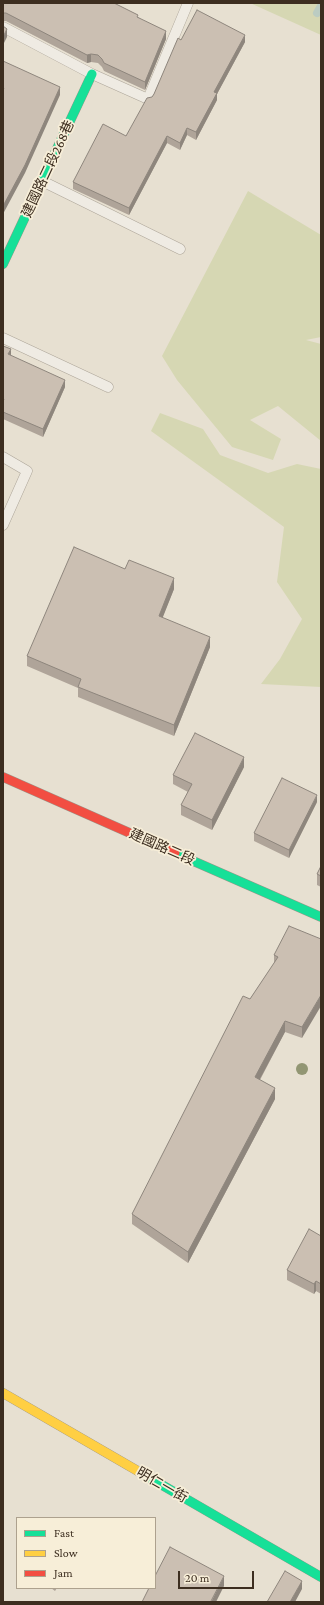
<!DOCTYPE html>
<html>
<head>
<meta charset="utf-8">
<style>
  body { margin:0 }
  #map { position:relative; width:324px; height:1605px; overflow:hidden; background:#e7e0d1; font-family:"Crimson Pro",serif }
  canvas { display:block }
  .frame { position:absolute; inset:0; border:4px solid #3d2e20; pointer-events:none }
  .legend { position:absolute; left:16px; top:1517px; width:140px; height:72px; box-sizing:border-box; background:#f7eed8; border:1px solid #ada18e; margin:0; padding:5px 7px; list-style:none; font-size:12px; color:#3d2e20 }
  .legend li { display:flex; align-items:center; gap:8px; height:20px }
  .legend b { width:20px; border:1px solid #ada18e }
  .scale { position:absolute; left:178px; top:1571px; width:76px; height:18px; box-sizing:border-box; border:2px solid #3d2e20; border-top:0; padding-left:5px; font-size:12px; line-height:14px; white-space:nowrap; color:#3d2e20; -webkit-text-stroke:3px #f7eed8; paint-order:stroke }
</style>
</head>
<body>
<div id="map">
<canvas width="324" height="1605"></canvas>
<div class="frame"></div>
<ul class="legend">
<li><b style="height:5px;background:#16e098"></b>Fast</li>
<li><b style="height:5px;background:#ffcf43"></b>Slow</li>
<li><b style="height:5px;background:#f24e42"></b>Jam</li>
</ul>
<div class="scale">20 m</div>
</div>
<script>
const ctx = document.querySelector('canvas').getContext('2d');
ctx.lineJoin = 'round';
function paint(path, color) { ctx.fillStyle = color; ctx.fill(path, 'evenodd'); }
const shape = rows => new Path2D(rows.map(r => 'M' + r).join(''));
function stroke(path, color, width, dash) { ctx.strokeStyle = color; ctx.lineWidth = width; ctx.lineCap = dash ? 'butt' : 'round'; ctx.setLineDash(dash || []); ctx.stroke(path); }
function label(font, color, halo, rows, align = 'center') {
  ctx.font = font + ' "Crimson Pro","Noto Sans TC",serif'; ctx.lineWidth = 3.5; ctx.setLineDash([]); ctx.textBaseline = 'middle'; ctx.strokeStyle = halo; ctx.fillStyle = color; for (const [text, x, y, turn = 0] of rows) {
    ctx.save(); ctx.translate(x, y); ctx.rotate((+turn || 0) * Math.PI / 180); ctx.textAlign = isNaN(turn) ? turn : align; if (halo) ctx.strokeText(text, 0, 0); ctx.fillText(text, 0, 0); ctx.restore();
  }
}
paint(shape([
  [250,3,321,3,321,35],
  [248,191,321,235,321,337,306,340,321,344,321,441,278,406,250,420,281,439,273,460,232,447,177,380,162,356],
  [160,413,203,429,220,455,268,473,297,464,321,469,321,687,261,684,280,659,302,619,277,582,284,527,151,431]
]), '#d6d7b3');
stroke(shape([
  [317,13,321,6]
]), '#bcccc2', 8);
const lane = shape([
  [3,27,92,74,148,99,188,3],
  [42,181,180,249],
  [3,338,108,387],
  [3,457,27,471,3,525]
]);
const fast = shape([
  [3,264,92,74],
  [175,853,321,917],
  [143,1474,321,1577]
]);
const slow = shape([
  [3,1393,143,1474]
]);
const jam = shape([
  [3,777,175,853]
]);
stroke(lane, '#ada599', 11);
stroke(fast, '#9c958a', 10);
stroke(slow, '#9c958a', 10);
stroke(jam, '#9c958a', 10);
stroke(lane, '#efebe3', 10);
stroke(fast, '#16e098', 9);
stroke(slow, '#ffcf43', 9);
stroke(jam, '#f24e42', 9);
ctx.fillStyle = '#929673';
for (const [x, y] of [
  [302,1069]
]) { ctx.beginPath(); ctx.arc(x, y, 6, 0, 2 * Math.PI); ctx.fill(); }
paint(shape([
  [3,3,138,17,166,39,145,90,104,71,102,67,98,63,91,62,87,63,6,21,3,21],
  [181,40,245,42,217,94,217,100,196,140,187,135,180,150,167,143,129,215,73,189,73,182,126,136,154,94],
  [3,346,11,356,65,387,43,437,3,419],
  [125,569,174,589,162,618,210,647,174,736,78,697,78,688,27,666,27,656],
  [244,767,212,830,181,815,181,805,188,792,173,784,173,775],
  [317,802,289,858,254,841,254,833],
  [321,866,321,887,317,885,317,874],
  [321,939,302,1038,285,1032,260,1080,275,1099,188,1263,132,1224,132,1214,250,999,274,964,274,955],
  [321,1236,321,1294,316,1291,314,1294,287,1280,287,1270],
  [51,1588,57,1588,55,1591]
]), '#afa499');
paint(shape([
  [7,29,7,37,3,45,3,37],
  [166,31,166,39,145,90,145,82],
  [245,35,245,42,217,94,217,100,196,140,196,132,214,92],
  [91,54,91,62,87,63,87,55],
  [60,87,60,95,25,173,3,214,3,206],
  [187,128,187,135,180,150,180,143],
  [167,136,167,143,129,215,129,208],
  [11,349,11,357,8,354],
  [65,380,65,387,43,437,43,429],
  [174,578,174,589,159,627,159,616],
  [210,637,210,647,174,736,174,725],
  [244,757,244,767,212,830,212,820],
  [317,795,317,802,289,858,289,850],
  [321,995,321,1006,302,1038,302,1027],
  [285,1021,285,1032,255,1088,255,1077],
  [275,1088,275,1099,188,1263,188,1252],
  [316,1281,316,1291,314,1294,314,1284],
  [224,1576,224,1586,216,1602,211,1602],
  [302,1581,302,1589,295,1602,290,1602]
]), '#8e867d');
const building = shape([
  [3,3,114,3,138,15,137,17,166,31,145,82,104,63,102,59,98,55,91,54,87,55,6,13,3,13,3,3],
  [197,10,245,35,214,92,217,93,196,132,187,128,180,143,167,136,129,208,73,182,103,124,126,136,147,98,152,97,154,94,178,38,181,40,197,10],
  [3,26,7,29,3,37,3,26],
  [3,61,60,87,25,165,3,206,3,90,4,88,3,88,3,61],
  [3,346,11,349,8,354,65,380,43,429,3,412,3,402,4,399,3,398,3,346],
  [74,547,125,569,129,560,174,578,159,616,210,637,174,725,78,687,81,679,27,656,74,547],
  [195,733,244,757,212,820,181,805,192,784,173,775,195,733],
  [282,778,317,795,289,850,254,833,282,778],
  [321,866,321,876,317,874,321,866],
  [289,926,321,939,321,995,302,1027,285,1021,255,1077,275,1088,188,1252,132,1214,243,996,250,999,278,957,274,955,289,926],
  [309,1229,321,1236,321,1284,316,1281,314,1284,287,1270,309,1229],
  [170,1547,224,1576,211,1601,212,1602,142,1602,149,1588,155,1588,155,1576,170,1547],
  [285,1571,302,1581,290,1602,267,1602,285,1571]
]);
paint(building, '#cbbfb2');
stroke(building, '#8e867d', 1);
label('14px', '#3d2e20', '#f7eed8', [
  ["建國路二段268巷",48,169,-65],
  ["建國路二段",162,847,24],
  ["明仁一街",162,1485,30]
]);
</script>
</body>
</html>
